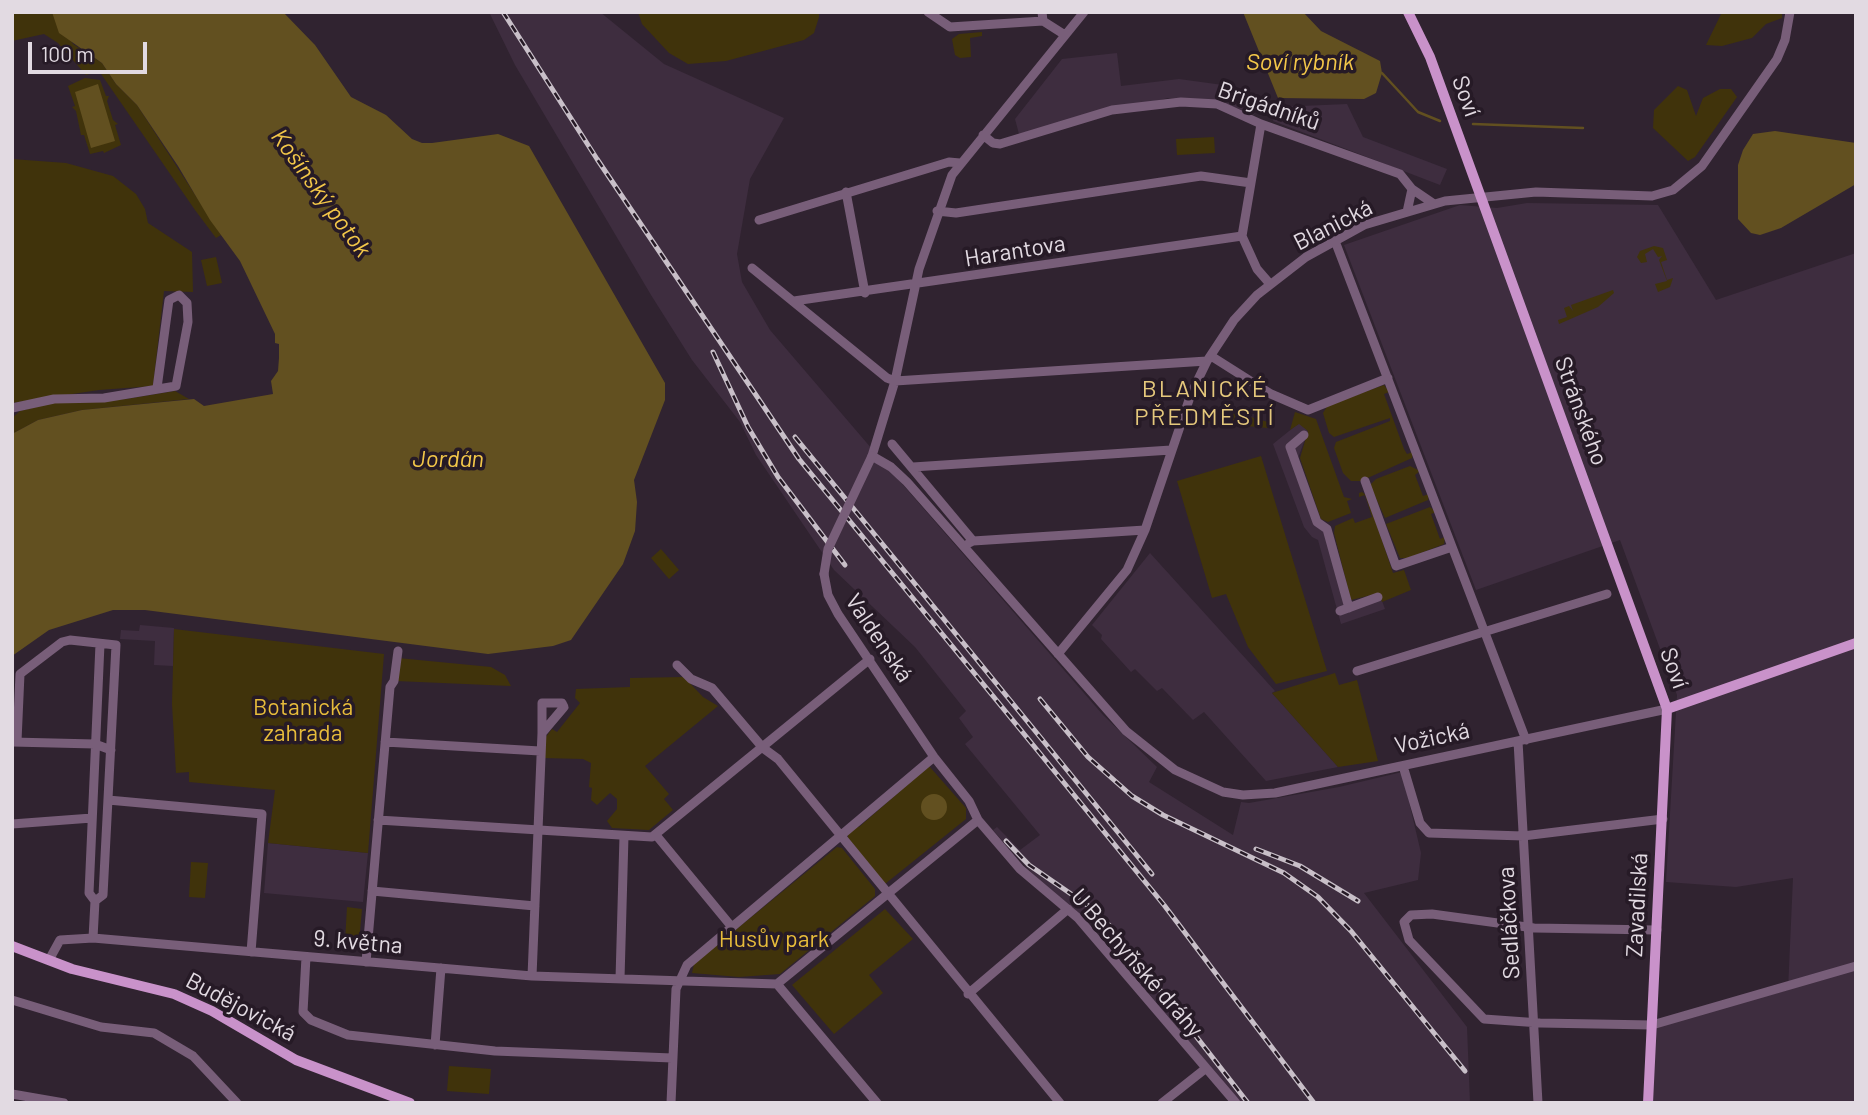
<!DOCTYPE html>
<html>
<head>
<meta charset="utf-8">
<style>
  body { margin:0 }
  #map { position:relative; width:1868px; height:1115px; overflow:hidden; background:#302330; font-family:Barlow,sans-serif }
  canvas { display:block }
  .frame { position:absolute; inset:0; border:14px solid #e2dae2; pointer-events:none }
  .scale { position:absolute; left:28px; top:42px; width:119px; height:32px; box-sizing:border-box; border:4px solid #e2dae2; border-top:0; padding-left:9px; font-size:21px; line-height:24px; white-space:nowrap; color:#e2dae2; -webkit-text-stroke:5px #261a26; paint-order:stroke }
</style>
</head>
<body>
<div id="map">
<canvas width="1868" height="1115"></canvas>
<div class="frame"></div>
<div class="scale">100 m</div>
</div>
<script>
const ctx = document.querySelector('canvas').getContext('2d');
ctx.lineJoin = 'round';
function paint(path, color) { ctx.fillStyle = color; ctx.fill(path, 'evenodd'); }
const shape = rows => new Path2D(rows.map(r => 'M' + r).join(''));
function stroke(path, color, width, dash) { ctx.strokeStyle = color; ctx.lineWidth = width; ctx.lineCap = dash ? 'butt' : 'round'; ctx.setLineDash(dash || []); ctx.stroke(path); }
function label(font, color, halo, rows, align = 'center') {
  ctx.font = font + ' Barlow,sans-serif'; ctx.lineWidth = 7; ctx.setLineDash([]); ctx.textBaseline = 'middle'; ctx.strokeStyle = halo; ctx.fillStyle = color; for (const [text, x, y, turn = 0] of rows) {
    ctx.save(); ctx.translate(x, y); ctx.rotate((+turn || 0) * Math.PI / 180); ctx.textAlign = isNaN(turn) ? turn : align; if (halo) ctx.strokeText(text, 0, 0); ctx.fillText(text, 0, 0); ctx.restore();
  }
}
paint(shape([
  [489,12,600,12,664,64,784,118,750,179,737,254,742,282,770,330,884,463,1103,715,1157,767,1149,782,1233,835,1241,802,1249,803,1339,787,1402,772,1421,853,1418,880,1364,893,1467,1027,1470,1103,1240,1103,1088,920,1049,891,1014,854,993,830,997,827,1020,850,1040,835,965,744,973,737,959,718,966,711,915,647,834,570,756,455,740,422,692,360,651,295,515,65],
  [1117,53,1121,86,1179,79,1223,85,1260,99,1254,115,1223,103,1168,98,1019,134,1015,119,1062,59],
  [1347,104,1363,137,1447,169,1440,185,1273,121,1278,107],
  [1527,203,1658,205,1716,300,1856,253,1856,1103,1650,1103,1656,1026,1788,990,1793,878,1736,887,1666,882,1677,695,1620,540,1476,590,1344,245,1460,205,1497,208],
  [1299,423,1308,431,1298,458,1320,521,1333,533,1351,603,1379,593,1385,609,1341,624,1318,540,1312,537,1304,527,1273,444],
  [1150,553,1275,691,1272,693,1338,767,1266,781,1204,712,1193,720,1162,688,1157,691,1135,669,1131,672,1101,639,1102,635,1092,625],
  [140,625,174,628,173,666,154,665,155,641,120,639,121,630,139,631],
  [268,843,368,853,363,902,264,893]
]), '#3e2d3f');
paint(shape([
  [12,12,52,12,73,44,102,63,116,84,137,105,221,235,216,238,195,210,99,71,86,75,58,43,44,34,12,41],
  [638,12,819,12,819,17,814,33,804,40,726,61,688,64,669,53,642,24],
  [1722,12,1782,12,1782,18,1766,24,1752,38,1722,46,1706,45],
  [982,32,982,36,970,38,971,57,960,58,955,55,952,39,959,34],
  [85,78,100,80,106,96,109,96,107,101,113,120,118,124,115,125,121,145,104,153,103,151,90,154,84,135,81,135,76,111,72,107,75,106,68,86],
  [1678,86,1687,90,1696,116,1703,98,1720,89,1731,89,1737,97,1695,157,1688,161,1653,128,1654,110],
  [1214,137,1215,153,1177,155,1176,139],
  [12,159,66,163,113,176,136,194,145,209,148,223,192,252,193,292,164,291,153,386,99,390,12,403],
  [1654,246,1663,248,1667,260,1661,262,1667,280,1673,278,1670,287,1658,292,1655,284,1667,281,1659,260,1662,256,1658,257,1653,249,1645,254,1647,262,1641,263,1637,257,1640,251],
  [216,257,222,283,207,286,201,260],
  [1613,290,1614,293,1598,307,1559,324,1558,320,1567,317,1564,308,1569,306,1573,311,1571,305],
  [1384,385,1389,392,1384,394,1404,449,1407,454,1413,452,1412,458,1361,481,1351,481,1343,473,1334,448,1336,442,1390,421,1390,418,1334,437,1329,433,1323,413,1328,405],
  [175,391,189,399,82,410,38,420,12,434,12,418,20,411,52,403,126,399],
  [1196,411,1237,413,1268,422,1268,428,1194,421],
  [1295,412,1316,419,1344,497,1352,499,1347,501,1351,513,1328,522,1321,519,1300,458,1308,431,1299,424,1290,430],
  [1261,456,1327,671,1276,684,1248,647,1226,594,1212,598,1177,481],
  [1410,466,1420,471,1415,475,1423,496,1429,494,1428,500,1385,518,1370,485,1376,479],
  [1359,493,1362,492,1367,496,1393,573,1404,570,1411,590,1382,602,1379,593,1351,600,1334,533,1335,526,1353,518,1355,523,1372,517,1365,495,1359,497],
  [1430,507,1436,512,1431,514,1440,539,1445,537,1444,544,1408,558,1400,558,1386,524],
  [661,549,679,570,669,579,651,558],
  [174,629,384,654,368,853,268,843,275,790,189,782,189,772,176,773,172,704],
  [398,658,491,667,505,675,511,686,396,681],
  [1335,673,1339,685,1357,680,1378,761,1338,767,1272,693],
  [684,677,703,697,718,706,645,766,669,794,664,799,673,810,649,830,612,828,607,821,617,809,617,799,610,793,597,805,591,800,592,788,589,787,591,763,583,759,543,758,545,738,552,729,557,732,580,703,575,698,576,689,630,687,630,678],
  [929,766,966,808,966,819,885,884,848,838,848,833,856,825,859,827],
  [837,847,842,848,875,889,875,896,780,974,739,977,692,973,694,964],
  [191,862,208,863,205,898,189,897],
  [347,907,362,909,359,943,345,942],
  [885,909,913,939,869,975,883,993,834,1034,792,985],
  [449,1066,491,1069,489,1094,447,1091]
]), '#40330b');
paint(shape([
  [52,12,283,12,315,45,351,97,386,115,412,139,422,143,432,143,498,134,529,146,665,383,665,400,634,480,637,502,635,531,623,564,571,640,553,646,488,654,145,610,113,610,49,630,12,656,12,434,38,420,82,410,194,399,204,406,273,394,271,381,278,371,279,358,279,344,275,343,275,334,240,261,210,220,178,166,137,105,116,84,102,63,59,33],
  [1243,12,1303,12,1321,31,1380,61,1382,73,1376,93,1364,99,1278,98],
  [98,84,115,141,91,148,75,92],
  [1775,131,1856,143,1856,184,1781,228,1760,235,1751,233,1738,219,1738,165,1743,150,1753,134],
  '921 807a13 13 0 1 1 26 0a13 13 0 1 1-26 0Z'
]), '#625020');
stroke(shape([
  [1382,73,1418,112,1440,121],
  [1473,124,1583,128]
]), '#625020', 2.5);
stroke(shape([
  [928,12,950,27,1043,21],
  [1042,12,1043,21,1065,35],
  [1084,12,952,175,919,269,895,381,872,456,891,467,907,482,1126,731,1175,770,1223,792,1243,795,1275,793,1667,709],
  [1261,124,1242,236,1257,269,1270,284],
  [983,135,993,143,1000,144,1112,110,1181,102,1217,104,1261,124,1400,174,1412,189,1407,212],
  [1412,189,1434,204],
  [846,192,865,293],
  [937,211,956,213,1201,176,1251,183],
  [759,220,949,162,960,163],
  [1335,241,1526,740],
  [752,268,887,378,895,381,1207,361],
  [794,301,1242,236],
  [1211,356,1271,394,1308,410,1388,378],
  [12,408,54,399,104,398,176,386,188,322,187,303,179,295,169,300,157,388],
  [1304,435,1290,447,1317,522,1327,529,1349,608],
  [892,444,973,541,969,543],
  [913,467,1171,450],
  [1365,481,1396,566,1452,547],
  [973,541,1145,530],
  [824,574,828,595,838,614,934,757,969,801,978,820,1020,869,1078,918,1236,1103],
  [1340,611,1378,597],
  [1058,654,1127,570,1145,530,1191,394,1207,361,1234,320,1257,295,1306,257,1364,225,1445,201,1536,192,1652,196,1673,190,1702,166,1777,59,1785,40,1790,12],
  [677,665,691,679,712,688,763,748,778,759,1060,1103],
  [1357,671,1607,594],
  [542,703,562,703,564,707,542,733,542,703],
  [17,741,20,674,62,642,70,640,116,645,103,895,95,901],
  [1518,741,1538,1103],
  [12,742,95,744,111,750],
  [385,742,540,751],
  [1403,766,1420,823,1429,833,1523,836,1663,819],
  [108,800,262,814,251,952],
  [378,820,652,837,870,659],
  [12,824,92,818],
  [656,835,731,926],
  [372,891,535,906],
  [1657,930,1534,928,1432,914,1411,915,1404,922,1409,940,1484,1019,1540,1023,1652,1025,1856,966],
  [93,938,95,901,89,893,100,644],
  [306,957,303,1012,311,1020,348,1035,495,1051,672,1058],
  [49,960,60,940,93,938,532,976,777,984,978,820],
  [366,962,390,687,394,681,398,651],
  [532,976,542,733],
  [620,979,624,836],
  [777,984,877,1103],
  [968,994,1068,909],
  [12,1000,101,1027,154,1033,193,1056,237,1103],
  [435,1045,441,968],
  [12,1094,64,1103],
  [671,1103,676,989,687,965,934,757],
  [1162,1103,1205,1069]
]), '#785e79', 9);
stroke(shape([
  [1408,12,1430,57,1667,709,1648,1103],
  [1667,709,1856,643],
  [12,946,72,969,174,994,212,1011,296,1060,410,1103]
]), '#c992ca', 10);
const rail = shape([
  [503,12,597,159,799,459,1164,905,1314,1103],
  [713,352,748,427,778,477,845,565],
  [795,437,1152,874],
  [1040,699,1088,757,1132,796,1163,815,1284,873,1318,897,1351,931,1465,1071],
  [1006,841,1029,865,1090,907,1111,927,1248,1103],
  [1256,849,1300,866,1358,901]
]);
stroke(rail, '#c8bfc8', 5);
stroke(rail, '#261a26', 2.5, [8]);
stroke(shape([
  [824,574,828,549,872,456]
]), '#785e79', 9);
label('23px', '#e2dae2', '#261a26', [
  ["Soví",1466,96,70],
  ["Brigádníků",1269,106,19],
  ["Blanická",1333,225,-27],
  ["Harantova",1015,251,-9],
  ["Stránského",1581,411,70],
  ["Valdenská",879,638,56],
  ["Soví",1674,668,70],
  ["Vožická",1432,738,-12],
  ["Zavadilská",1637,905,-87],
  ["Sedláčkova",1509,923,-93],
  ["9. května",358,942,5],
  ["U Bechyňské dráhy",1137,963,49],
  ["Budějovická",241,1007,28]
]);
label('23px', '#e7bc3b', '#261a26', [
  ["Botanická",303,707],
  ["zahrada",303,733],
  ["Husův park",774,939]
]);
label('italic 24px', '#f3c749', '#261a26', [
  ["Soví rybník",1300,62],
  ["Košínský potok",321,193,54],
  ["Jordán",448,459]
]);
ctx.letterSpacing = '2px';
label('24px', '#e5c87c', '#261a26', [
  ["BLANICKÉ",1205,389],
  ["PŘEDMĚSTÍ",1205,417]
]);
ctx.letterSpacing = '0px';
</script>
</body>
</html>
